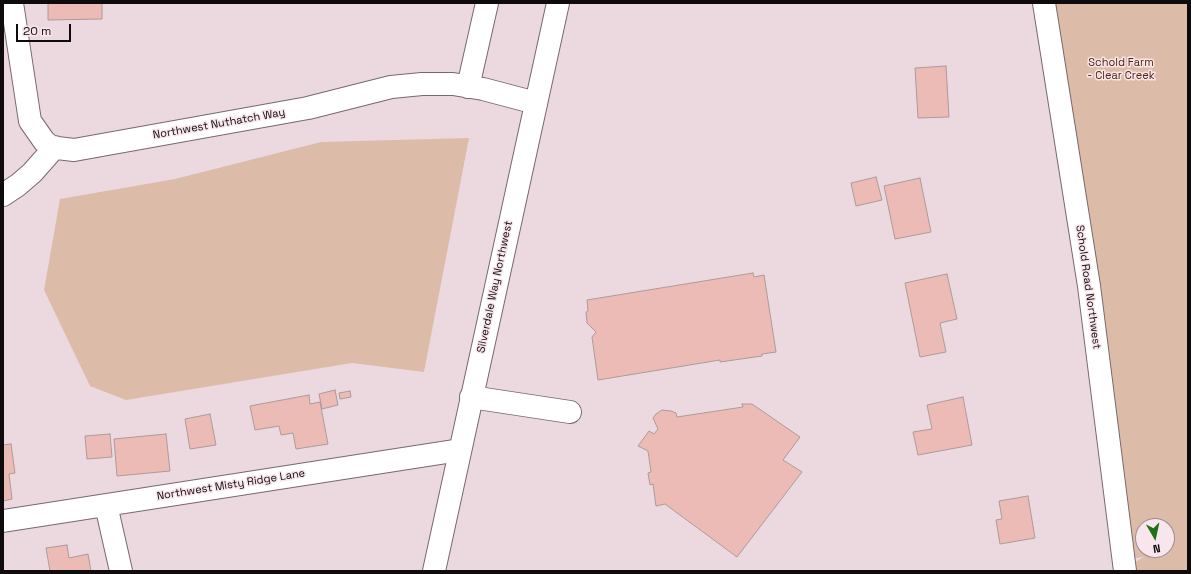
<!DOCTYPE html>
<html>
<head>
<meta charset="utf-8">
<style>
  body { margin:0 }
  #map { position:relative; width:1191px; height:574px; overflow:hidden; background:#ebd9df; font-family:"Space Grotesk",sans-serif }
  canvas { display:block }
  .frame { position:absolute; inset:0; border:4px solid #0f0a0b; pointer-events:none }
  .north { position:absolute; left:1135px; top:518px; width:40px; height:40px; box-sizing:border-box; background:#f8e6ec; border:1px solid #9b8e92; border-radius:50%; rotate:171deg; font-size:11px; font-weight:700; line-height:16px; text-align:center; color:#0f0a0b }
  .north::after { content:''; display:block; margin:auto; width:14px; height:18px; background:#1f7017; clip-path:polygon(50% 0,100% 100%,50% 72%,0 100%) }
  .scale { position:absolute; left:16px; top:24px; width:55px; height:18px; box-sizing:border-box; border:2px solid #0f0a0b; border-top:0; padding-left:5px; font-size:12px; line-height:14px; white-space:nowrap; color:#0f0a0b; -webkit-text-stroke:3px #f8e6ec; paint-order:stroke }
</style>
</head>
<body>
<div id="map">
<canvas width="1191" height="574"></canvas>
<div class="frame"></div>
<div class="north">N</div>
<div class="scale">20 m</div>
</div>
<script>
const ctx = document.querySelector('canvas').getContext('2d');
ctx.lineJoin = 'round';
function paint(path, color) { ctx.fillStyle = color; ctx.fill(path, 'evenodd'); }
const shape = rows => new Path2D(rows.map(r => 'M' + r).join(''));
function stroke(path, color, width, dash) { ctx.strokeStyle = color; ctx.lineWidth = width; ctx.lineCap = dash ? 'butt' : 'round'; ctx.setLineDash(dash || []); ctx.stroke(path); }
function label(font, color, halo, rows, align = 'center') {
  ctx.font = font + ' "Space Grotesk",sans-serif'; ctx.lineWidth = 3; ctx.setLineDash([]); ctx.textBaseline = 'middle'; ctx.strokeStyle = halo; ctx.fillStyle = color; for (const [text, x, y, turn = 0] of rows) {
    ctx.save(); ctx.translate(x, y); ctx.rotate((+turn || 0) * Math.PI / 180); ctx.textAlign = isNaN(turn) ? turn : align; if (halo) ctx.strokeText(text, 0, 0); ctx.fillText(text, 0, 0); ctx.restore();
  }
}
paint(shape([
  [1044,3,1188,3,1188,571,1131,571,1130,565,1144,557,1123,560],
  [1143,526,1167,526,1167,550,1143,550],
  [469,138,424,372,352,363,126,400,90,386,44,290,60,199,175,179,321,142]
]), '#dcbca9');
const building = shape([
  [48,3,102,3,102,19,48,20,48,3],
  [946,66,949,117,918,118,915,68,946,66],
  [876,177,882,200,856,206,851,183,876,177],
  [920,178,931,232,895,239,884,186,920,178],
  [753,273,754,277,764,275,776,352,762,354,762,356,720,362,720,360,598,380,592,337,596,332,587,323,586,312,588,311,587,300,753,273],
  [947,274,957,319,940,323,946,352,920,357,905,283,947,274],
  [335,390,338,405,322,409,319,394,335,390],
  [350,391,351,397,340,399,339,393,350,391],
  [309,395,310,404,320,402,328,444,296,449,293,433,281,435,279,426,255,430,250,406,309,395],
  [963,397,972,445,918,455,913,432,932,429,927,405,963,397],
  [742,404,752,404,800,437,783,460,802,472,737,557,665,504,656,506,653,484,650,485,648,473,651,472,648,451,638,446,649,431,654,434,658,429,653,418,656,414,662,410,671,411,676,413,677,417,743,407,742,404],
  [210,414,216,445,190,449,185,419,210,414],
  [110,434,112,457,87,459,85,436,110,434],
  [166,434,170,471,117,476,114,439,166,434],
  [11,444,15,473,9,474,12,499,3,501,3,445,11,444],
  [1028,496,1035,538,1000,544,996,520,1002,519,999,501,1028,496],
  [67,545,69,558,88,554,91,571,50,571,46,548,67,545]
]);
paint(building, '#ecbbb6');
stroke(building, '#ac9a99', 1);
const minor = shape([
  [12,3,30,121,44,141,50,146,57,148,74,150,308,108,391,87,422,84,453,84,483,89,536,103],
  [1044,3,1089,286,1125,571],
  [468,87,487,3],
  [3,195,18,185,32,173,55,147],
  [471,397,570,412],
  [106,505,121,571],
  [3,521,460,450]
]);
const major = shape([
  [434,571,558,3]
]);
stroke(minor, '#78696e', 24);
stroke(major, '#78696e', 24);
stroke(minor, '#fff', 22);
stroke(major, '#fff', 22);
label('11px', '#4b2508', '#f8e6ec', [
  ["Schold Farm",1121,63],
  ["- Clear Creek",1121,76]
]);
label('11px', '#0f0a0b', '#f8e6ec', [
  ["Northwest Nuthatch Way",219,124,-10],
  ["Silverdale Way Northwest",495,287,-78],
  ["Schold Road Northwest",1088,287,82],
  ["Northwest Misty Ridge Lane",231,485,-9]
]);
</script>
</body>
</html>
